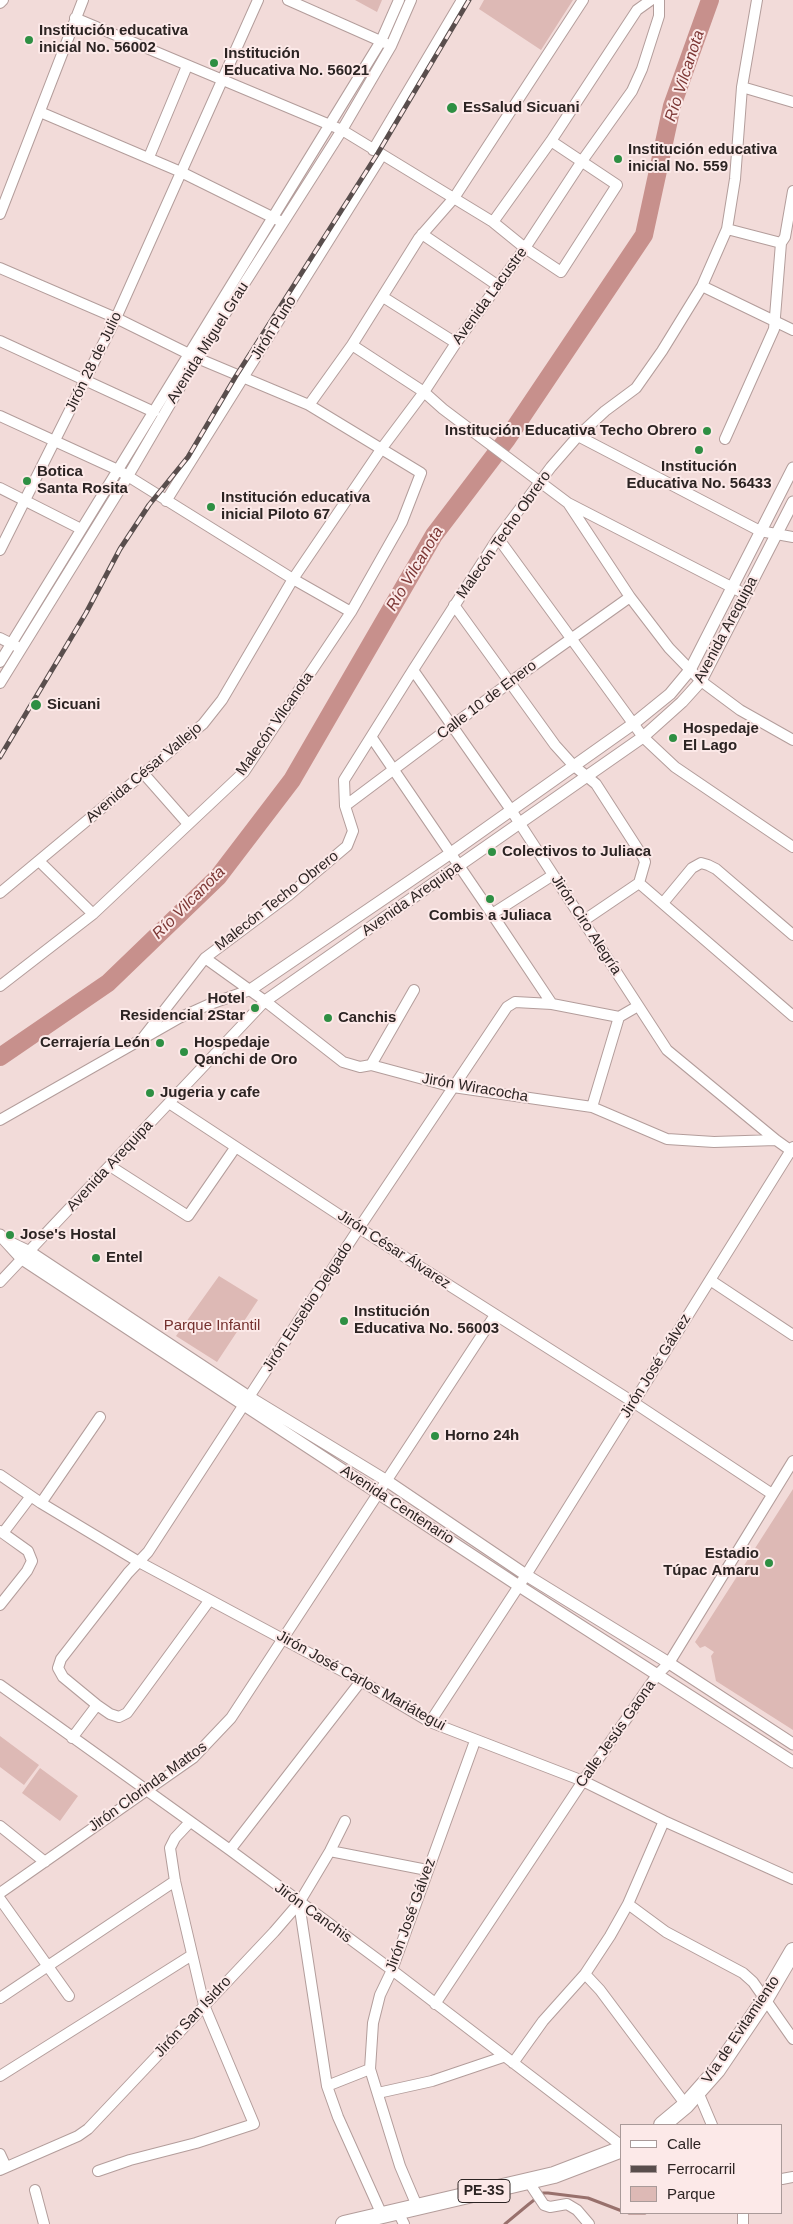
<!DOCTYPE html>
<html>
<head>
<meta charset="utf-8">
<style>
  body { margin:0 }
  #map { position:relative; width:793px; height:2224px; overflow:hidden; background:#f2dbd9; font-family:Arial,sans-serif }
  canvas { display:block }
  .legend { position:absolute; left:620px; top:2124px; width:162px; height:90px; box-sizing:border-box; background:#fce9e8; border:1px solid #a99a99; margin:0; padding:6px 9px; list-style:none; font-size:15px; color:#2c2423 }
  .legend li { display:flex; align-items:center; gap:10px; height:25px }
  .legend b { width:25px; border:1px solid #a99a99 }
</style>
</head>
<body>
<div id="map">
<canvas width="793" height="2224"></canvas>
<ul class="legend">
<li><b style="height:6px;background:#fff"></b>Calle</li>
<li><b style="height:6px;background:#594e4d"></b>Ferrocarril</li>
<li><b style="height:14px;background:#ddb9b5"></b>Parque</li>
</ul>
</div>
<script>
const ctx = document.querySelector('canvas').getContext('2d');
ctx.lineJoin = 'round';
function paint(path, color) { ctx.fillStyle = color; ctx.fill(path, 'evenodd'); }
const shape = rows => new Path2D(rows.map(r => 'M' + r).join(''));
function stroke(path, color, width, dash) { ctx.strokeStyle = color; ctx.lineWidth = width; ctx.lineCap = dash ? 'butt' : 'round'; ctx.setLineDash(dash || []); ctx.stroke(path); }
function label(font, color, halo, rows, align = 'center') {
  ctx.font = font + ' Arial,sans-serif'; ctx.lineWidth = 4; ctx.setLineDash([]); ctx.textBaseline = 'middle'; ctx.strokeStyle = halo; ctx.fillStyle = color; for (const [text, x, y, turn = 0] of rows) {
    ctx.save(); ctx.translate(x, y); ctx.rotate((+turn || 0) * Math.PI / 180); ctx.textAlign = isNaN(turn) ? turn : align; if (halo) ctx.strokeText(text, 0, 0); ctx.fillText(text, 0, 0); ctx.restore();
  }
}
paint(shape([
  [355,0,382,0,377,12],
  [484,0,573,0,541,50,479,9],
  [219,1276,258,1300,217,1362,176,1336],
  [793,1489,793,1730,716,1681,711,1656,714,1652,705,1646,700,1648,695,1642],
  [0,1736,39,1765,24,1785,0,1767],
  [40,1768,78,1796,60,1821,22,1793]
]), '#ddb9b5');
stroke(shape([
  [629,2213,645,2213],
  [505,2224,529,2204,543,2193,548,2193,588,2198,622,2211]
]), '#98706c', 3);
stroke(shape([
  [0,1057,108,983,218,877,292,780,434,535,507,439,644,235,672,106,710,0]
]), '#c7908c', 18);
const minor = shape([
  [288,0,385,43],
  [0,3,3,0],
  [75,18,342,130,493,222,525,248,561,272,617,185,551,141],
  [742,87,793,102],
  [40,112,181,172,278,220],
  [373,150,462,0],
  [149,157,187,66],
  [0,214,83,0],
  [493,222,551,141,637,10,651,0],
  [727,229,781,243],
  [422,234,497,285],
  [0,268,116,318,197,358,309,405,421,473,402,522,351,612,244,772,93,914,0,986],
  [702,286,793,330],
  [383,297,456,343],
  [0,341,154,412],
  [352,345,424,392,443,409,568,503,630,597,669,648,701,681,740,710,793,740],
  [309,405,352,345,419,238,454,198,583,0],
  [0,416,118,470,293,579,351,612],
  [578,436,760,531,793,537],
  [725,439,774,329,781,243,785,237,793,191],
  [0,488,81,529],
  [166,501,382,155],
  [568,503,745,594],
  [498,538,643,737,675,767,793,847],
  [0,550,116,318,258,0],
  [454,605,555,745,573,765,596,784,643,857,645,862,639,883],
  [0,638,16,646],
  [0,662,381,41,399,0],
  [413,670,511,810,667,1050,776,1140,793,1152],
  [0,683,128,476,197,358,342,130,391,46,411,0],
  [372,738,492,914,552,1004],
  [144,774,188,824],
  [345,806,509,683,630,597],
  [39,861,93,914],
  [639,883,793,1016],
  [0,893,203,724,222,700,293,579,382,448,424,392,456,343,525,248,582,161,632,91,642,69,659,16,659,0],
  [663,903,692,868,701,863,708,865,716,869,793,935],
  [492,914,553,875],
  [583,921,639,883],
  [205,958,265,1001,343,1062,360,1067,371,1065,453,1087,592,1107,667,1139,714,1142,776,1140],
  [142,1039,205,958,289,895,347,846,353,831,345,806,344,780,413,670,498,538,551,467,578,436,605,411,636,388,662,351,702,286,727,229,735,179,742,87,757,0],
  [371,1065,414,990],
  [169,1103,359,1228,633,1402,772,1494],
  [592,1107,619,1017],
  [0,1120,179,1018,210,1004,250,990],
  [110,1166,188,1216,235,1148],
  [710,1280,793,1335],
  [0,1282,265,1001],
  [0,1475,41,1503,139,1562,361,1681,430,1722,583,1781,664,1821,793,1879],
  [41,1503,100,1417],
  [0,1531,28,1551,32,1561,27,1571,0,1605],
  [3,1533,31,1496],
  [209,1601,127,1713,119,1717,110,1714,97,1705,63,1677,58,1668,61,1659,128,1573,148,1552,359,1228,507,1007,515,1002,552,1004,619,1017,638,1006],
  [0,1685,230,1850,392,1970,622,2146],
  [430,1722,526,1575,793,1147],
  [72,1738,97,1705],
  [0,1826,45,1862],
  [230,1850,361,1681],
  [330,1851,427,1870],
  [0,1893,193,1758,231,1718,495,1315],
  [0,1899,69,1996],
  [299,1903,327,2086,338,2117,382,2215],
  [628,1904,666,1932,743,1973,753,1982,793,2039],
  [585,1974,600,1990,686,2105],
  [0,1998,175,1881],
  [435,2004,583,1781,657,1675,669,1663,793,1461],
  [513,2063,543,2021,585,1974,610,1936,628,1904,664,1821],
  [0,2076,192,1955],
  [327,2086,370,2069],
  [698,2092,712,2125],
  [378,2093,432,2081,503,2057],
  [0,2154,6,2167],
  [0,2170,78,2136,88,2129,274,1932,299,1903,330,1851,345,1821],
  [98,2171,130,2160,196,2143,254,2124,204,2005,175,1881,170,1848,175,1838,190,1822],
  [782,2179,793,2177],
  [528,2181,544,2205,550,2207,567,2204,577,2210,589,2224],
  [35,2190,44,2224],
  [417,2206,400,2166,370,2069,373,2023,380,1995,392,1970,475,1741],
  [398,2212,404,2224],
  [743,2213,743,2224]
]);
const tertiary = shape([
  [250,990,451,853,633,724,670,694,690,670,793,468],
  [265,1001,643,737,682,702,701,681,793,502],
  [0,1235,22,1259,519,1586,793,1762],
  [11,1243,30,1252,249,1397,387,1481,526,1575,669,1663,793,1744]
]);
const trunk = shape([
  [662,2125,686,2105,717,2070,765,1999,793,1951],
  [344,2224,554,2175,622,2149]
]);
stroke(minor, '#b39d9b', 12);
stroke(tertiary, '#b39d9b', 13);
stroke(trunk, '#b39d9b', 18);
stroke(minor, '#fff', 10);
stroke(tertiary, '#fff', 11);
stroke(trunk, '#fff', 16);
const rail = shape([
  [0,757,86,613,120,549,149,505,188,457,236,376,378,153,469,0]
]);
stroke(rail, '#594e4d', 5);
stroke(rail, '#fce9e8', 3, [9]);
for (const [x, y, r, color] of [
  [29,40,5,"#2e8f43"],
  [214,63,5,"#2e8f43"],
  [452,108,6,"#2e8f43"],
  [618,159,5,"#2e8f43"],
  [707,431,5,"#2e8f43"],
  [699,450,5,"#2e8f43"],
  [27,481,5,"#2e8f43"],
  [211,507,5,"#2e8f43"],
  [36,705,6,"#2e8f43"],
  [673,738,5,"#2e8f43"],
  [492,852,5,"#2e8f43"],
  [490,899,5,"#2e8f43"],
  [255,1008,5,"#2e8f43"],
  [328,1018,5,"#2e8f43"],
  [160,1043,5,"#2e8f43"],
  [184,1052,5,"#2e8f43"],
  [150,1093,5,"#2e8f43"],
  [10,1235,5,"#2e8f43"],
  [96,1258,5,"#2e8f43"],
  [344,1321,5,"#2e8f43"],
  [435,1436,5,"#2e8f43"],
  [769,1563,5,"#2e8f43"]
]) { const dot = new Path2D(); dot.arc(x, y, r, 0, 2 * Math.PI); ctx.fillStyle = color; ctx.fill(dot); stroke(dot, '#fce9e8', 2); }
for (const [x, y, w] of [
  [484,2191,52]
]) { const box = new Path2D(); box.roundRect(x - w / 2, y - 11.5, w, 23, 4); ctx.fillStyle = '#fce9e8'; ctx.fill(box); stroke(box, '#2c2423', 1); }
label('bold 14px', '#2c2423', null, [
  ["PE-3S",484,2191]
]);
label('bold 15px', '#2c2423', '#fce9e8', [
  ["Institución educativa",39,31],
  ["inicial No. 56002",39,48],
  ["Institución",224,54],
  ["Educativa No. 56021",224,71],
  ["EsSalud Sicuani",463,108],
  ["Institución educativa",628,150],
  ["inicial No. 559",628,167],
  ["Institución Educativa Techo Obrero",697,431,"right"],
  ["Institución",699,467,"center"],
  ["Educativa No. 56433",699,484,"center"],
  ["Botica",37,472],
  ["Santa Rosita",37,489],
  ["Institución educativa",221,498],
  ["inicial Piloto 67",221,515],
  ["Sicuani",47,705],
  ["Hospedaje",683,729],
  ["El Lago",683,746],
  ["Colectivos to Juliaca",502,852],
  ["Combis a Juliaca",490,916,"center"],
  ["Hotel",245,999,"right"],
  ["Residencial 2Star",245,1016,"right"],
  ["Canchis",338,1018],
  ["Cerrajería León",150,1043,"right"],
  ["Hospedaje",194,1043],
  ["Qanchi de Oro",194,1060],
  ["Jugeria y cafe",160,1093],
  ["Jose's Hostal",20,1235],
  ["Entel",106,1258],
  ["Institución",354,1312],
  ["Educativa No. 56003",354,1329],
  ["Horno 24h",445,1436],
  ["Estadio",759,1554,"right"],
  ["Túpac Amaru",759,1571,"right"]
], 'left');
label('15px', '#2c2423', '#fce9e8', [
  ["Avenida Lacustre",490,296,-54],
  ["Jirón Puno",274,328,-58],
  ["Avenida Miguel Grau",208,343,-58],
  ["Jirón 28 de Julio",94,362,-64],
  ["Malecón Techo Obrero",504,535,-55],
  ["Avenida Arequipa",726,630,-62],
  ["Calle 10 de Enero",487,700,-37],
  ["Malecón Vilcanota",275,724,-55],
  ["Avenida César Vallejo",144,773,-40],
  ["Avenida Arequipa",412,899,-35],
  ["Malecón Techo Obrero",277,901,-38],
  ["Jirón Ciro Alegría",586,925,57],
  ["Jirón Wiracocha",475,1088,10],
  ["Avenida Arequipa",110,1166,-47],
  ["Jirón César Álvarez",394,1250,33],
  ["Jirón Eusebio Delgado",308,1307,-57],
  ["Jirón José Gálvez",656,1366,-58],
  ["Avenida Centenario",397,1505,33],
  ["Jirón José Carlos Mariátegui",361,1681,29],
  ["Calle Jesús Gaona",616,1734,-55],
  ["Jirón Clorinda Mattos",148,1787,-36],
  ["Jirón Canchis",313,1913,36],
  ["Jirón José Gálvez",411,1915,-70],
  ["Jirón San Isidro",193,2017,-47],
  ["Vía de Evitamiento",741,2030,-56]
]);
label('15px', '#74302e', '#fce9e8', [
  ["Parque Infantil",212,1326]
]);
label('italic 16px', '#7c3735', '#fce9e8', [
  ["Río Vilcanota",685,76,-72],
  ["Río Vilcanota",415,569,-59],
  ["Río Vilcanota",189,903,-45]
]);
</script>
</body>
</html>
